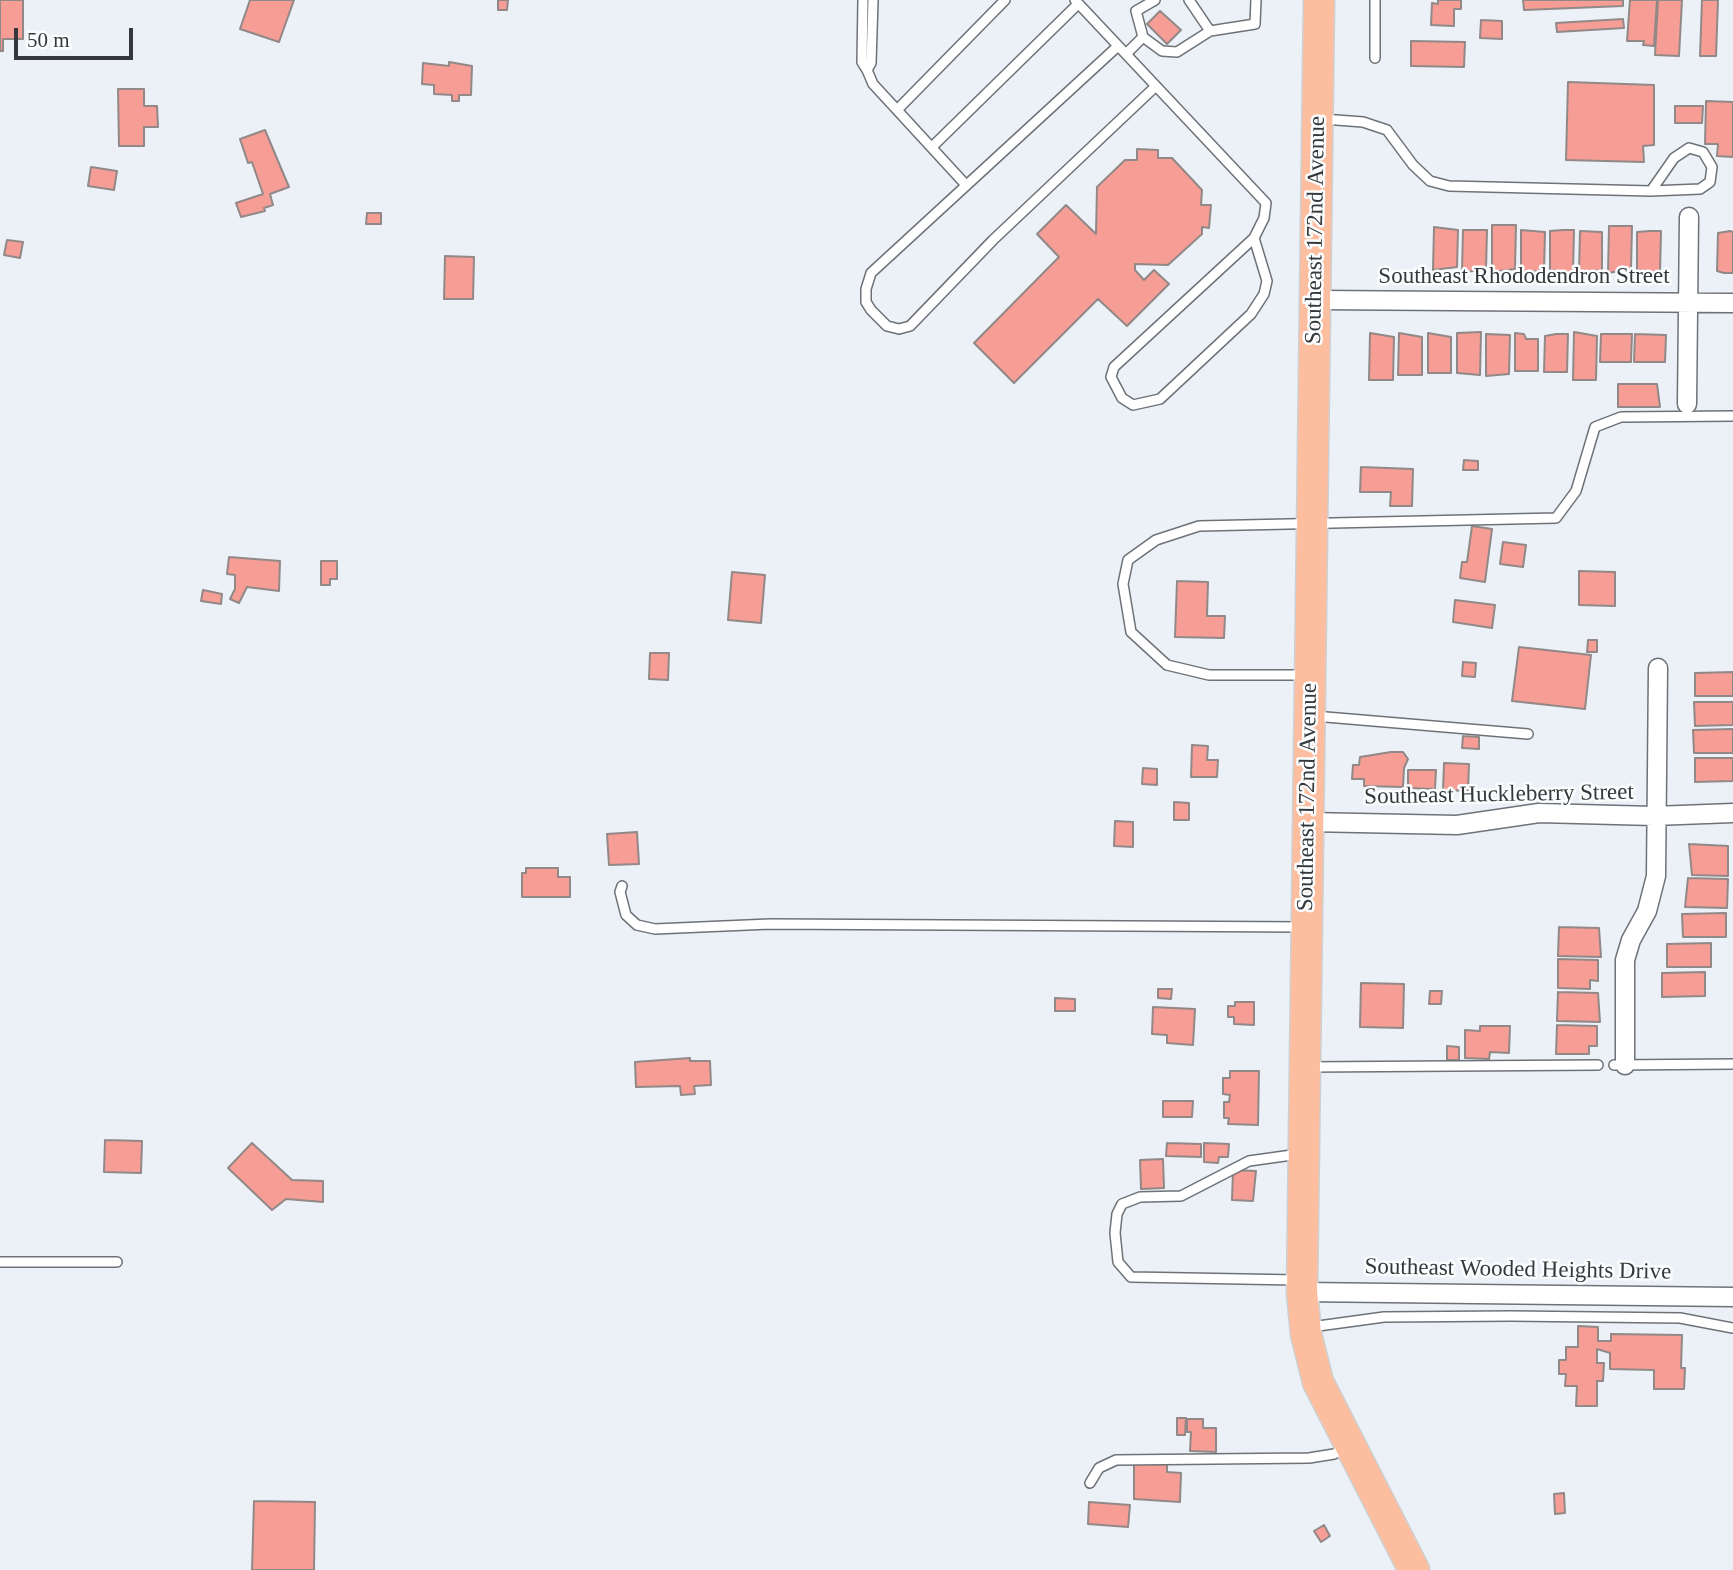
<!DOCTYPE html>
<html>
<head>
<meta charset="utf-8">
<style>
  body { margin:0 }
  #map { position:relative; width:1733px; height:1570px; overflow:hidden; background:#ebf1f7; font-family:Georgia,serif }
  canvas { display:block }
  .scale { position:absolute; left:14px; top:28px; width:119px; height:32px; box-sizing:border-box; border:4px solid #35383a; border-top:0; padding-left:9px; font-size:21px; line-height:24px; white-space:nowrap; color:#35383a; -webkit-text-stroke:5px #fcfdff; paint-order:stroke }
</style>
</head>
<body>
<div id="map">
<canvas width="1733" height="1570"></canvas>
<div class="scale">50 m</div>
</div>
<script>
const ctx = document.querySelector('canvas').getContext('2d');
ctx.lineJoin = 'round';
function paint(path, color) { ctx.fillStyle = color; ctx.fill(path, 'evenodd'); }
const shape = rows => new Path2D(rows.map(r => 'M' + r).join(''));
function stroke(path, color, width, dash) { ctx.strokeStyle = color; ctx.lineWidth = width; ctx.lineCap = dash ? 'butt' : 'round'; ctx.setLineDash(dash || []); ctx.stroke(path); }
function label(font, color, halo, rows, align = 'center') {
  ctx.font = font + ' Georgia,serif'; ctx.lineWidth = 5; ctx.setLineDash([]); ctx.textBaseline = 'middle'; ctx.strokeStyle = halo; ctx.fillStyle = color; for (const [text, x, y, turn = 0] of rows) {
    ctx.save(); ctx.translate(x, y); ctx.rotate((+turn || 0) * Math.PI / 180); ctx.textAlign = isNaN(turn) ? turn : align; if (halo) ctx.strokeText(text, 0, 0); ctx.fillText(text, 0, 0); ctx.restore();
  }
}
const building = shape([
  [0,0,23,0,23,39,3,39,3,51,0,51,0,0],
  [250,0,294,0,279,42,240,29,250,0],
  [498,0,508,0,507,10,498,10,498,0],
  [1438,0,1461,0,1461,9,1454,9,1454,26,1431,25,1432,3,1438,4,1438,0],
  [1523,0,1623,0,1623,6,1524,10,1523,0],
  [1630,0,1657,0,1654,46,1643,45,1644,41,1627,41,1630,0],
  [1658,0,1682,0,1679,56,1655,55,1658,0],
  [1702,0,1718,0,1716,56,1700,56,1702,0],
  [1160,11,1181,30,1167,44,1147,24,1160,11],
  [1623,19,1624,28,1557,32,1556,23,1623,19],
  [1481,20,1502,21,1502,39,1480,38,1481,20],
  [1411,41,1465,42,1464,67,1411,66,1411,41],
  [449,62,472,66,471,95,459,95,459,101,452,101,452,95,434,94,434,85,422,84,423,63,449,66,449,62],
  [1568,82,1654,85,1654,145,1643,146,1644,162,1566,160,1568,82],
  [118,89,144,89,144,106,157,106,158,127,144,127,144,146,119,146,118,89],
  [1706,101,1733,102,1733,157,1717,156,1718,144,1705,144,1706,101],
  [1675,106,1703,106,1702,123,1675,123,1675,106],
  [265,130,289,187,270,194,273,205,264,208,265,211,241,217,236,203,263,194,252,162,248,163,240,139,265,130],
  [1137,149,1158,150,1158,158,1172,158,1202,190,1201,205,1211,205,1209,228,1202,227,1202,234,1168,265,1135,264,1135,270,1144,280,1154,270,1169,284,1127,326,1098,299,1014,383,974,343,1059,257,1037,234,1066,205,1096,234,1097,187,1125,160,1137,160,1137,149],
  [91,167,117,171,114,190,88,186,91,167],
  [367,213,381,213,381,224,366,224,367,213],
  [1492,225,1516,225,1515,269,1492,272,1492,225],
  [1609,226,1632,226,1631,269,1608,273,1609,226],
  [1434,227,1458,230,1457,267,1433,270,1434,227],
  [1463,230,1487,230,1486,270,1462,272,1463,230],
  [1521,230,1545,232,1544,271,1521,272,1521,230],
  [1563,230,1574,230,1573,272,1570,273,1550,270,1550,231,1563,230],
  [1580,231,1602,232,1602,270,1579,273,1580,231],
  [1650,231,1661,231,1660,273,1637,270,1637,232,1650,231],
  [1730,231,1733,232,1733,273,1724,273,1717,271,1718,233,1730,231],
  [7,240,23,242,20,258,4,255,7,240],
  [445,256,474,257,473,299,444,299,445,256],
  [1481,332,1480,375,1457,373,1457,333,1481,332],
  [1574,332,1597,336,1596,380,1573,380,1574,332],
  [1370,333,1394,337,1393,380,1369,380,1370,333],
  [1399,333,1422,337,1422,375,1398,375,1399,333],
  [1428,333,1451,337,1451,373,1428,373,1428,333],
  [1515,333,1524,334,1526,339,1538,339,1538,371,1515,371,1515,333],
  [1486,334,1510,335,1509,374,1486,376,1486,334],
  [1556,334,1568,334,1567,372,1544,372,1545,336,1556,334],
  [1601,334,1632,334,1631,362,1600,362,1601,334],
  [1635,334,1666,335,1665,362,1634,362,1635,334],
  [1618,384,1657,384,1660,407,1618,407,1618,384],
  [1464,460,1478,461,1478,470,1463,470,1464,460],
  [1361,467,1413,469,1412,506,1390,506,1391,492,1360,492,1361,467],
  [1472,526,1492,529,1485,582,1460,578,1462,562,1467,562,1472,526],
  [1503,542,1526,545,1523,567,1500,564,1503,542],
  [229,557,280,561,279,591,247,587,239,603,230,599,235,589,235,575,227,574,229,557],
  [321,561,337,561,337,579,330,579,330,585,321,585,321,561],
  [1579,571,1615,572,1615,606,1579,605,1579,571],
  [732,572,765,575,761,623,728,620,732,572],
  [1177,581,1208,582,1207,616,1225,616,1224,638,1175,637,1177,581],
  [203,590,222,594,221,604,201,601,203,590],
  [1455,600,1495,605,1492,628,1453,622,1455,600],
  [1588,640,1597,640,1597,652,1587,652,1588,640],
  [1519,647,1591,655,1585,709,1512,701,1519,647],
  [650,653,669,653,668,680,649,679,650,653],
  [1463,662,1476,663,1475,677,1462,676,1463,662],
  [1733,672,1733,696,1695,696,1695,673,1733,672],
  [1694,702,1733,702,1733,725,1695,726,1694,702],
  [1733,729,1733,753,1694,753,1693,730,1733,729],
  [1463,736,1479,737,1479,749,1462,748,1463,736],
  [1192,745,1208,746,1207,760,1218,760,1217,777,1191,777,1192,745],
  [1391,752,1403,752,1408,759,1404,768,1403,787,1364,786,1364,779,1352,779,1353,765,1359,765,1360,757,1391,752],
  [1695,758,1733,758,1733,781,1695,782,1695,758],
  [1444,763,1469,764,1468,791,1443,790,1444,763],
  [1143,768,1157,769,1157,785,1142,784,1143,768],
  [1408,770,1436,770,1435,789,1408,788,1408,770],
  [1174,802,1189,803,1189,820,1174,820,1174,802],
  [1115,821,1133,822,1133,847,1114,846,1115,821],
  [637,832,639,864,609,865,607,834,637,832],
  [1689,844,1728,846,1728,876,1692,875,1689,844],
  [526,868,558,868,558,877,570,877,570,897,522,897,522,873,526,873,526,868],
  [1688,878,1728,879,1727,908,1685,907,1688,878],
  [1726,913,1726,937,1683,937,1682,914,1726,913],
  [1559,927,1599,928,1601,957,1558,956,1559,927],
  [1711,943,1711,967,1667,967,1667,944,1711,943],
  [1558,959,1598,960,1598,981,1590,980,1590,989,1558,988,1558,959],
  [1705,972,1705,996,1662,997,1662,973,1705,972],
  [1361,983,1404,984,1403,1028,1360,1027,1361,983],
  [1158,989,1172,989,1171,999,1158,998,1158,989],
  [1430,991,1442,991,1441,1004,1429,1004,1430,991],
  [1558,992,1598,993,1600,1022,1557,1021,1558,992],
  [1055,998,1075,999,1075,1011,1055,1011,1055,998],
  [1235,1002,1254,1002,1254,1025,1234,1024,1234,1017,1228,1017,1228,1006,1235,1006,1235,1002],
  [1153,1007,1195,1009,1193,1045,1167,1043,1167,1035,1152,1034,1153,1007],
  [1557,1025,1597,1026,1597,1046,1589,1046,1589,1054,1556,1054,1557,1025],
  [1480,1026,1510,1026,1509,1053,1490,1052,1489,1059,1465,1058,1465,1030,1480,1031,1480,1026],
  [1447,1046,1459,1047,1459,1060,1447,1060,1447,1046],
  [690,1058,690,1061,710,1061,711,1085,694,1086,695,1094,681,1095,680,1086,636,1087,635,1062,690,1058],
  [1230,1071,1259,1071,1258,1125,1228,1124,1229,1118,1224,1118,1224,1102,1229,1102,1230,1095,1223,1094,1223,1078,1230,1078,1230,1071],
  [1163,1101,1193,1101,1192,1117,1163,1117,1163,1101],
  [105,1140,142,1141,141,1173,104,1172,105,1140],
  [252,1143,292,1180,323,1181,323,1202,286,1199,272,1210,228,1168,252,1143],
  [1167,1143,1201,1144,1201,1157,1166,1156,1167,1143],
  [1204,1143,1229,1144,1228,1157,1219,1157,1218,1163,1204,1162,1204,1143],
  [1163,1159,1164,1188,1141,1189,1140,1160,1163,1159],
  [1233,1170,1256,1171,1253,1201,1232,1200,1233,1170],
  [1578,1326,1598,1327,1598,1341,1611,1341,1611,1334,1682,1335,1681,1368,1685,1368,1684,1389,1654,1389,1654,1370,1610,1369,1610,1353,1597,1349,1597,1363,1604,1363,1603,1381,1597,1381,1597,1406,1576,1406,1577,1386,1565,1386,1566,1374,1559,1374,1559,1360,1566,1360,1566,1347,1578,1347,1578,1326],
  [1177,1418,1186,1418,1185,1435,1177,1435,1177,1418],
  [1187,1419,1203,1419,1203,1428,1216,1428,1216,1452,1190,1451,1191,1432,1187,1432,1187,1419],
  [1134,1463,1167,1463,1167,1472,1181,1473,1180,1502,1134,1499,1134,1463],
  [1564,1493,1565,1513,1555,1514,1554,1494,1564,1493],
  [254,1501,315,1502,314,1570,252,1570,254,1501],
  [1089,1502,1130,1505,1128,1527,1088,1524,1089,1502],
  [1324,1525,1330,1536,1321,1542,1314,1531,1324,1525]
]);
paint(building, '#f69e95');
stroke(building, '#918887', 2);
const lane = shape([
  [863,0,862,62,867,70,871,63,873,0],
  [1075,0,1266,203,1264,218,1254,238,1114,367,1111,377,1122,398,1133,405,1160,399,1251,314,1264,294,1267,281,1254,238],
  [1155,0,1136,11,1143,37,1162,51,1177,52,1210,31,1255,24,1256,0],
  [1189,0,1210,31],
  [1118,46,871,273,866,289,866,302,871,310,887,326,899,329,910,326,993,240,1156,86],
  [1126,54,1143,37],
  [1375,58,1375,0],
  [867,70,873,84,897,110,1005,0],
  [897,110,966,185],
  [1323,119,1363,122,1387,130,1413,165,1430,181,1449,186,1651,191,1700,189,1710,182,1712,167,1703,152,1689,148,1674,158,1651,191],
  [933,146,1078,4],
  [1307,675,1209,675,1167,665,1131,632,1123,584,1128,560,1156,540,1199,526,1556,518,1576,491,1595,427,1621,417,1733,416],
  [1314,716,1528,734],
  [622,886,620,892,626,915,637,925,655,929,770,924,1304,927],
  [1614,1065,1733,1064],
  [1309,1067,1598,1065],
  [0,1262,117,1262],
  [1297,1280,1131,1277,1118,1262,1115,1233,1117,1214,1122,1204,1140,1197,1181,1196,1249,1161,1299,1154],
  [1311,1327,1384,1317,1511,1316,1680,1318,1733,1328],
  [1090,1483,1099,1468,1116,1460,1309,1458,1334,1454,1347,1447]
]);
const street = shape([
  [1315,300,1733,303],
  [1687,404,1689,217],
  [1308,822,1457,825,1539,813,1654,816,1733,813],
  [1625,1065,1625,960,1631,940,1647,911,1656,876,1658,668],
  [1302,1292,1733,1297]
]);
const primary = shape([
  [1319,0,1302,1292,1306,1334,1318,1382,1414,1570]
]);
stroke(lane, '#6d7278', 12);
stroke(street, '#6d7278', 21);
stroke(primary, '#cfcfd0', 33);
stroke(lane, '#fff', 9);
stroke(street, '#fff', 18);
stroke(primary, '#fdbe9f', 30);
label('23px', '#35383a', '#fcfdff', [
  ["Southeast 172nd Avenue",1316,230,-89],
  ["Southeast Rhododendron Street",1524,277],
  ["Southeast Huckleberry Street",1499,795,-1],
  ["Southeast 172nd Avenue",1308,797,-89],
  ["Southeast Wooded Heights Drive",1518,1270,1]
]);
</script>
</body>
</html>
